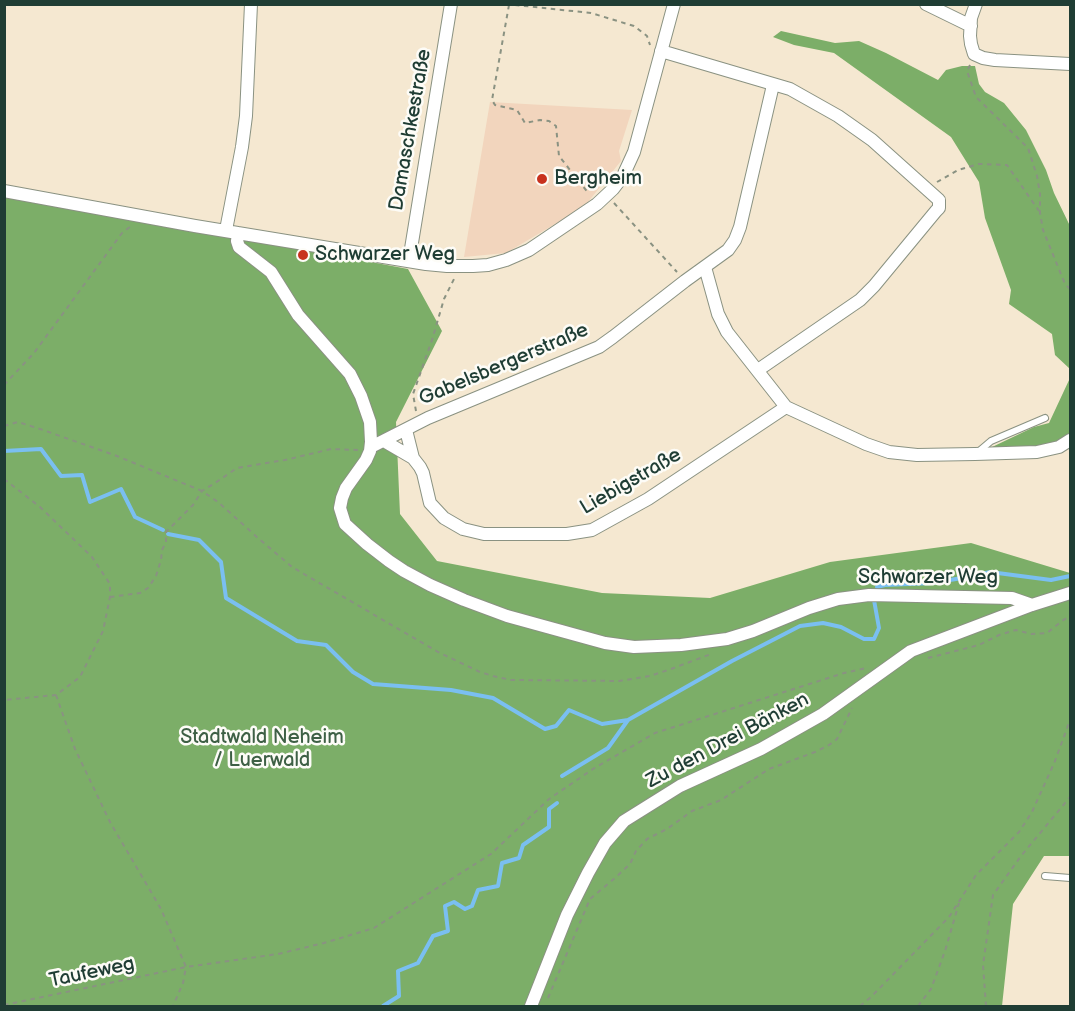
<!DOCTYPE html>
<html>
<head>
<meta charset="utf-8">
<style>
  body { margin:0 }
  #map { position:relative; width:1075px; height:1011px; overflow:hidden; background:#f5e8d1; font-family:"Balsamiq Sans",sans-serif }
  canvas { display:block }
  .frame { position:absolute; inset:0; border:6px solid #1f3d34; pointer-events:none }
</style>
</head>
<body>
<div id="map">
<canvas width="1075" height="1011"></canvas>
<div class="frame"></div>
</div>
<script>
const ctx = document.querySelector('canvas').getContext('2d');
ctx.lineJoin = 'round';
function paint(path, color) { ctx.fillStyle = color; ctx.fill(path, 'evenodd'); }
const shape = rows => new Path2D(rows.map(r => 'M' + r).join(''));
function stroke(path, color, width, dash) { ctx.strokeStyle = color; ctx.lineWidth = width; ctx.lineCap = dash ? 'butt' : 'round'; ctx.setLineDash(dash || []); ctx.stroke(path); }
function label(font, color, halo, rows, align = 'center') {
  ctx.font = font + ' "Balsamiq Sans",sans-serif'; ctx.lineWidth = 5; ctx.setLineDash([]); ctx.textBaseline = 'middle'; ctx.strokeStyle = halo; ctx.fillStyle = color; for (const [text, x, y, turn = 0] of rows) {
    ctx.save(); ctx.translate(x, y); ctx.rotate((+turn || 0) * Math.PI / 180); ctx.textAlign = isNaN(turn) ? turn : align; if (halo) ctx.strokeText(text, 0, 0); ctx.fillText(text, 0, 0); ctx.restore();
  }
}
paint(shape([
  [490,102,632,110,619,151,621,161,584,207,506,253,464,257]
]), '#f2d5bd');
paint(shape([
  [781,31,835,43,859,41,886,53,938,80,946,70,962,66,975,66,979,84,985,92,1004,103,1026,130,1046,170,1054,193,1070,226,1070,369,1055,355,1052,334,1009,304,1011,290,985,218,979,182,951,137,834,53,794,45,773,37],
  [4,196,144,219,408,269,442,331,396,422,400,514,437,561,602,593,710,598,830,562,971,543,1070,573,1070,856,1044,856,1013,904,1002,1006,5,1006],
  [1070,378,1070,437,1056,442,1036,446,990,448,1034,427,1049,423]
]), '#7cae68');
stroke(shape([
  [4,451,41,449,61,476,82,475,90,502,121,489,135,517,163,530],
  [168,534,199,540,221,562,226,598,297,641,326,645,353,672,373,684,451,690,493,698,545,729,556,726,569,710,602,724,628,720,732,661,800,626,823,623,841,627,864,639,874,639,879,628,874,600],
  [877,587,885,585,932,583,974,576,990,572,1051,580,1070,576],
  [562,776,608,748,628,720],
  [383,1006,399,996,398,971,418,963,433,936,448,931,445,906,454,902,465,909,472,906,478,890,498,886,502,863,519,858,523,845,549,827,549,809,557,803]
]), '#7abff1', 4);
const lane = shape([
  [978,452,991,441,1045,418],
  [1045,876,1070,878]
]);
const street = shape([
  [926,4,971,26],
  [976,4,971,18,970,36,971,44,974,54,983,58,995,60,1070,64],
  [661,51,790,89,838,116,872,140,939,200,939,208,936,211,874,286,860,300,758,370],
  [4,191,195,226,426,264,447,266,473,266,488,265,506,260,529,250,597,204,613,189,623,176,634,152,674,4],
  [226,230,242,147,246,116,251,4],
  [238,233,237,241,239,247,271,272,298,315,350,374,361,396,370,422,371,442,370,451,366,460,346,488,342,498,340,508,345,524,367,544,389,561,404,571,430,585,464,600,507,616,605,643,634,647,681,645,727,639,753,631,809,608,838,599,869,595,1012,598,1032,605],
  [409,261,451,4],
  [705,267,718,314,727,332,786,407,866,444,889,452,917,455,975,454,1037,452,1059,447,1070,440],
  [406,430,413,458,420,467,423,473,430,503,444,518,463,529,484,534,567,534,592,530,648,499,786,407],
  [384,441,413,458],
  [371,447,428,418,599,347,613,337,685,281,728,250,735,240,740,227,773,85],
  [531,1006,567,915,588,873,605,843,624,821,680,786,761,749,823,714,911,651,1032,605,1070,593]
]);
stroke(lane, '#8a9282', 8);
stroke(street, '#8a9282', 14);
stroke(shape([
  [506,4,591,13,634,26,647,36,650,45],
  [509,5,492,100,495,105,517,110,525,123,540,120,549,121,556,126,559,156,589,194],
  [970,65,967,71,976,97,1028,148,1037,176,1040,194,1040,213,1043,230,1065,284,1070,289],
  [937,182,958,170,979,164,1007,165,1039,211],
  [614,203,677,272],
  [4,385,34,353,122,233,131,226],
  [416,411,413,394,432,340,444,299,455,277],
  [4,426,18,422,43,430,117,456,202,491,218,502,258,538,292,567,438,652,480,672,493,676,511,680,619,681,650,676,671,669,711,654],
  [4,479,40,507,92,557,110,584,110,597,103,631,80,677,56,695,4,700],
  [110,597,140,593,148,588,156,576,161,560,162,550,166,542,166,532,193,505,202,491,215,483,237,468,285,460,331,449,358,450],
  [928,658,979,645,999,635,1016,630,1031,634,1047,633,1062,621,1070,616],
  [56,695,75,749,110,822,161,909,186,967,183,983,173,1006],
  [548,998,590,899,615,878,630,864,636,851,647,839,667,829,692,811,721,800,769,769,815,752,829,745,837,739,852,708],
  [4,1005,186,967,278,954,324,943,374,928,491,854,549,799,593,769,655,733,844,673,866,668],
  [860,1006,871,997,949,917,976,875,1019,832,1032,812,1055,761,1070,720],
  [918,1006,931,989,945,951,959,903],
  [986,1006,983,965,993,895,1021,856,1070,797]
]), '#8a9282', 2, [4.5, 4.5]);
stroke(lane, '#fff', 6);
stroke(street, '#fff', 12);
for (const [x, y, r, color] of [
  [542,179,6,"#c8321e"],
  [303,255,6,"#c8321e"]
]) { const dot = new Path2D(); dot.arc(x, y, r, 0, 2 * Math.PI); ctx.fillStyle = color; ctx.fill(dot); stroke(dot, '#fdfcf7', 2); }
label('20px', '#1f3d34', '#fdfcf7', [
  ["Damaschkestraße",411,130,-80],
  ["Gabelsbergerstraße",504,365,-23],
  ["Liebigstraße",631,482,-30],
  ["Schwarzer Weg",928,578],
  ["Zu den Drei Bänken",728,741,-28],
  ["Taufeweg",92,973,-12]
]);
label('20px', '#1f3d34', '#fdfcf7', [
  ["Bergheim",554,179],
  ["Schwarzer Weg",315,255]
], 'left');
label('20px', '#3e6045', '#fdfcf7', [
  ["Stadtwald Neheim",262,738],
  ["/ Luerwald",262,761]
]);
</script>
</body>
</html>
